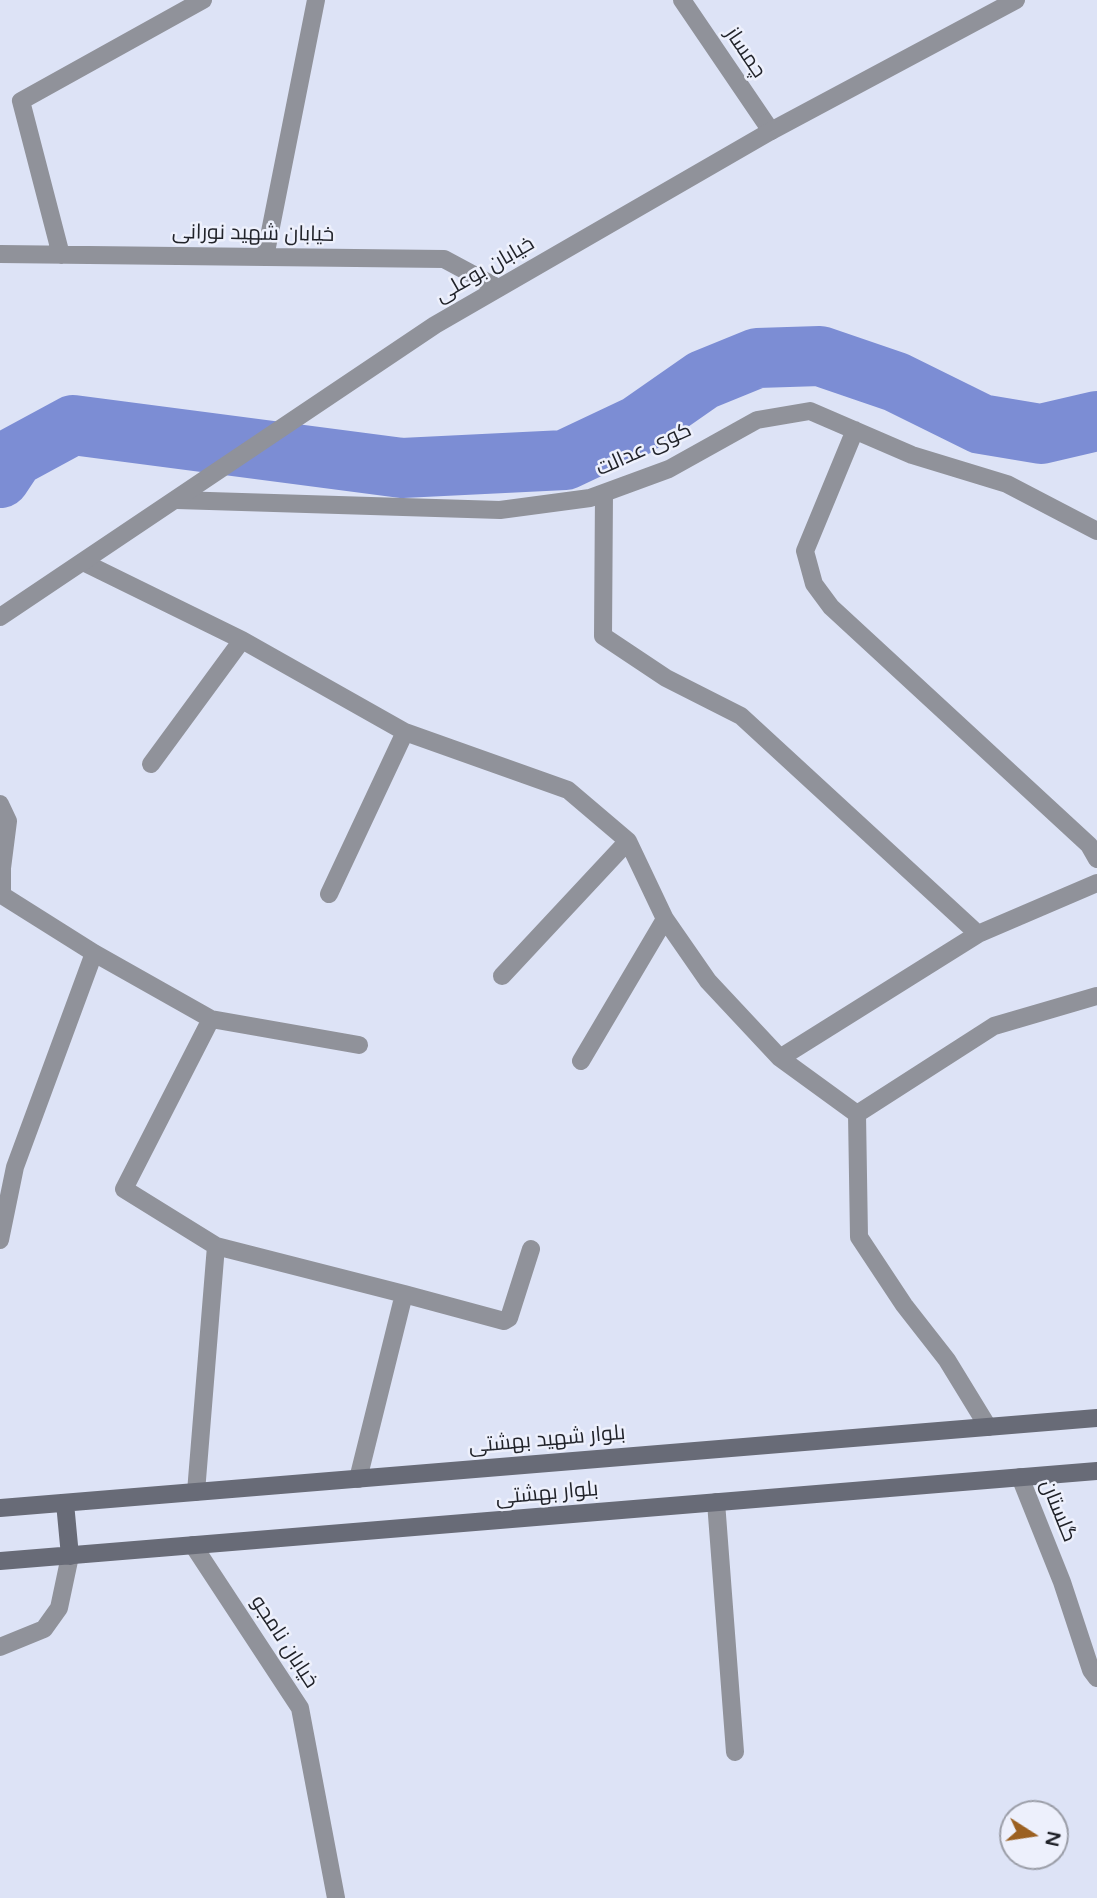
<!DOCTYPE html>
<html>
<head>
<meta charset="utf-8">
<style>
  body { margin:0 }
  #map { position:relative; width:1097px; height:1898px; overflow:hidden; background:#dde3f6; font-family:"Varela Round",sans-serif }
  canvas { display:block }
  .north { position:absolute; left:999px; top:1800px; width:70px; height:70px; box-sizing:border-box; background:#edf0fc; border:2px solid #9b9ea8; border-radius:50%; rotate:102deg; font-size:19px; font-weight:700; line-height:28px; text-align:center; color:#21232a }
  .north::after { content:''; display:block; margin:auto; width:24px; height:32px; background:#9b6021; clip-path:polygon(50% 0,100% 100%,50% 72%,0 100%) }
</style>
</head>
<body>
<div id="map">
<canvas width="1097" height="1898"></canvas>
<div class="north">N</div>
</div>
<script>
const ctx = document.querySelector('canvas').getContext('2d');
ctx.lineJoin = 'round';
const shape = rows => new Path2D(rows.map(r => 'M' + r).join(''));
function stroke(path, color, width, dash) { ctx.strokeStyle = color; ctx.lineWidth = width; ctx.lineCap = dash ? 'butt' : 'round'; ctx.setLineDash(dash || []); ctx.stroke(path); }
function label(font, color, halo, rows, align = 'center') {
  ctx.font = font + ' "Varela Round",Cairo,sans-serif'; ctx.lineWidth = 5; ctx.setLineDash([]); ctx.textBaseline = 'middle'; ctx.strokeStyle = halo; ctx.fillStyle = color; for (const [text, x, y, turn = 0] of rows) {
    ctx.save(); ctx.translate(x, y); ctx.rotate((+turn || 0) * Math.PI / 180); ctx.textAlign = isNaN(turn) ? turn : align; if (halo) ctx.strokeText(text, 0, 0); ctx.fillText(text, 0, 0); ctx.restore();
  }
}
stroke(shape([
  [0,478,14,457,73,425,402,468,565,460,637,426,703,380,757,358,820,356,896,382,981,424,1041,434,1097,421]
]), '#7c8dd4', 60);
stroke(shape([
  [682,0,771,131],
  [0,254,444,259,498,288],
  [61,255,21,101,203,0],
  [265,257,316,0],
  [855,430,805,551,814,584,831,607,1089,845,1097,859],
  [604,493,603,636,666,678,741,716,978,934],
  [177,500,500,510,590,498,669,469,757,420,810,411,912,455,1007,484,1097,531],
  [83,562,242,640,405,732,568,790,628,841,665,919,708,981,780,1058,857,1114],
  [151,764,242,640],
  [0,804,8,821,2,868,2,895,94,953,211,1019,359,1045],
  [329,894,405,732],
  [502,976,628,841],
  [211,1019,124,1189,216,1246],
  [780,1058,978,934,1097,883],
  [581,1061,665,919],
  [857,1114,859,1237,904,1305,947,1360,988,1427],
  [857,1114,994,1026,1097,996],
  [0,1240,15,1167,94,953],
  [404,1294,504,1321,509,1318,531,1249],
  [1020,1477,1062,1582,1091,1670,1097,1678],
  [196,1492,216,1246,404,1294,358,1479],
  [716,1502,735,1752],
  [193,1545,300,1708,336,1898],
  [0,1647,44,1629,59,1608,70,1556]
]), '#90929a', 18);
stroke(shape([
  [0,617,435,325,771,131,1016,0]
]), '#90929a', 18);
stroke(shape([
  [65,1503,70,1556],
  [0,1508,1097,1418],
  [0,1561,1097,1471]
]), '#686b77', 18);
label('21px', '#21232a', '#edf0fc', [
  ["چمساز",745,53,56],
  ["خیابان شهید نورانی",253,234,1],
  ["خیابان بوعلی",485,270,-30],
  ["کوی عدالت",644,450,-24],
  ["بلوار شهید بهشتی",547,1440,-5],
  ["بلوار بهشتی",547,1494,-5],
  ["گلستان",1058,1511,68],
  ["خیابان نامجو",284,1642,57]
]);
</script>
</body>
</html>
